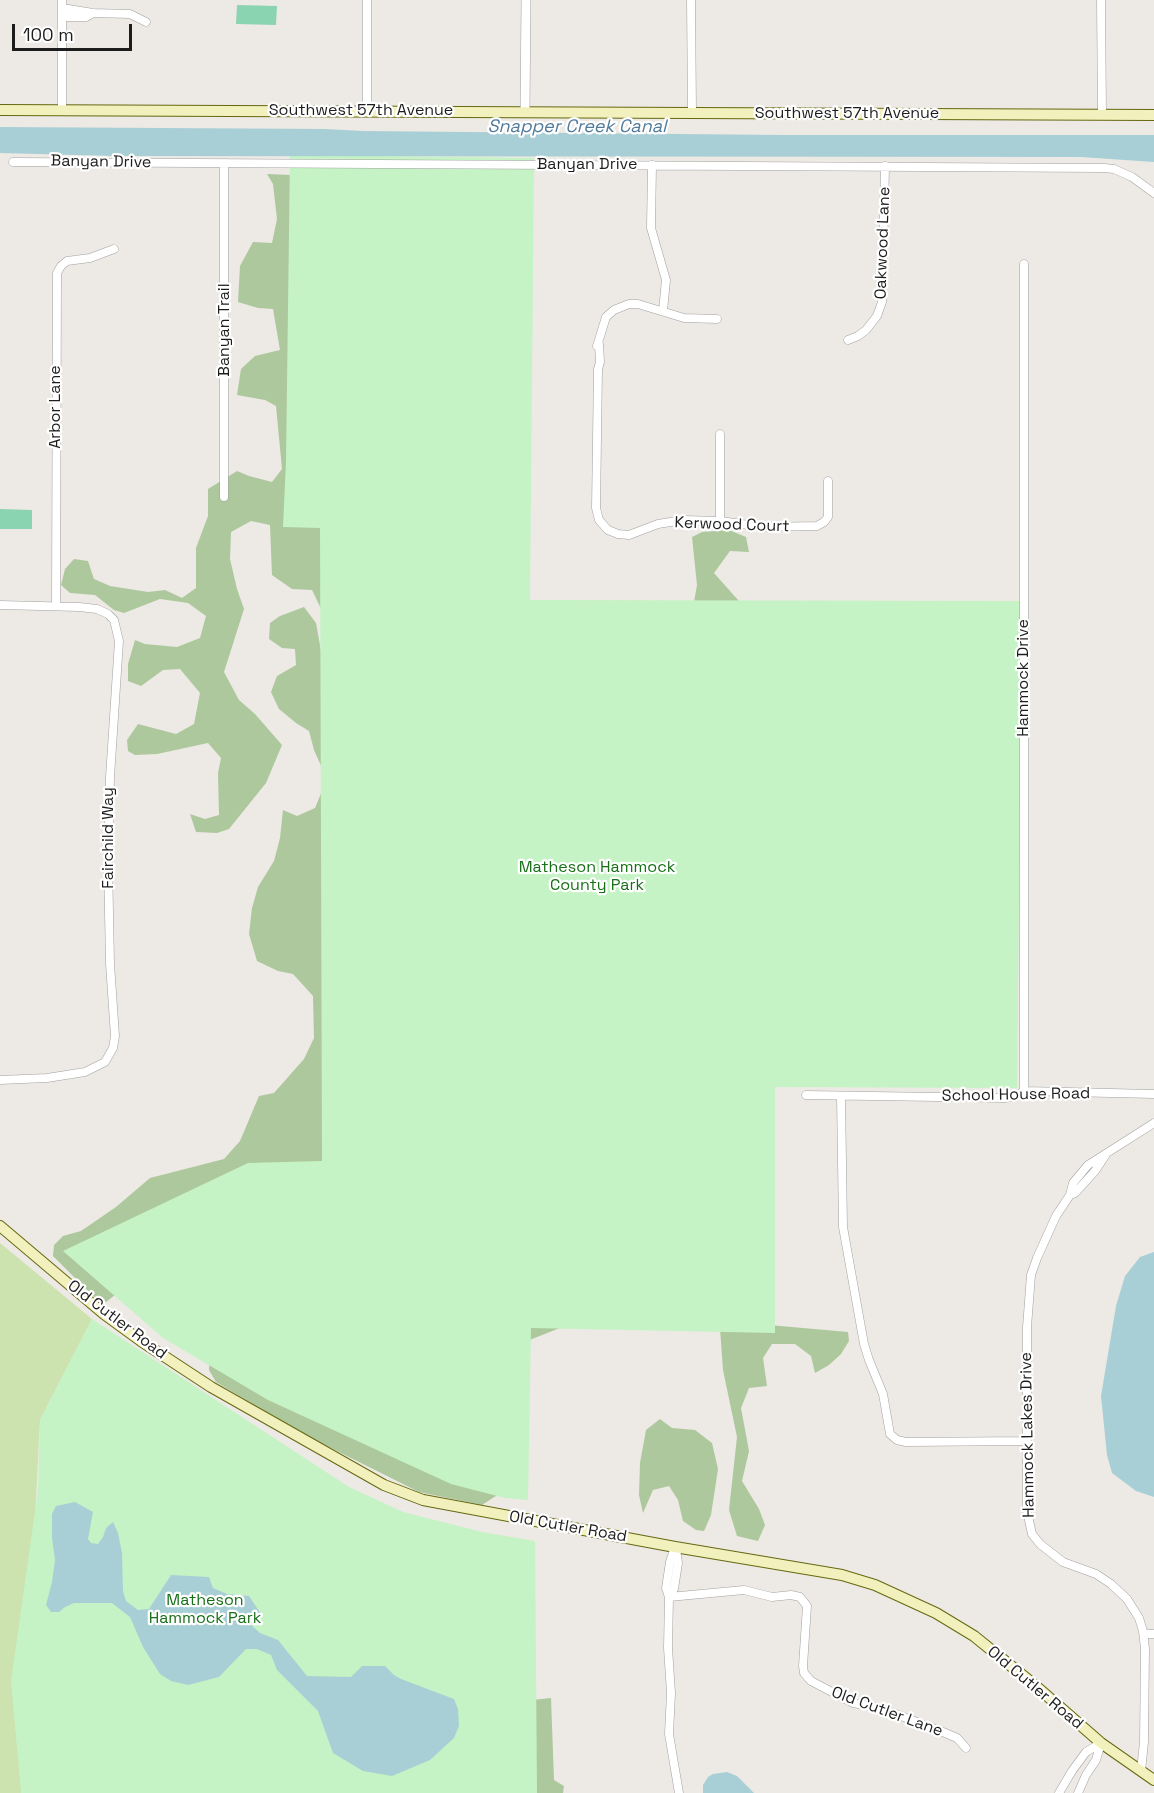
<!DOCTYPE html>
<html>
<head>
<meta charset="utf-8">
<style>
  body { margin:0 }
  #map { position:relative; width:1154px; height:1793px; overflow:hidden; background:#ede9e4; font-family:"Space Grotesk",sans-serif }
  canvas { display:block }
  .scale { position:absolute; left:12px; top:24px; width:120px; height:27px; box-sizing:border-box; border:3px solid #1d1d1d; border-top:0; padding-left:8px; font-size:18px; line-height:21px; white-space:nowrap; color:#1d1d1d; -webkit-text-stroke:4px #fff; paint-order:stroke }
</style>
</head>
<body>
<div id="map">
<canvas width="1154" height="1793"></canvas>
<div class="scale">100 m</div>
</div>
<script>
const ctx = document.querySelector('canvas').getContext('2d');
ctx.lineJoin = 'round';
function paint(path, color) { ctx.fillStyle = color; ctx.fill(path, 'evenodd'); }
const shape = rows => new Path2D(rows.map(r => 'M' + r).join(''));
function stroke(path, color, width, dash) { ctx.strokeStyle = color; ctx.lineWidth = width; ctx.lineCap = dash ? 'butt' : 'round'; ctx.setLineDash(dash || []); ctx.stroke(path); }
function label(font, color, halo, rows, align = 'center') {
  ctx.font = font + ' "Space Grotesk",sans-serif'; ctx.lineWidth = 4.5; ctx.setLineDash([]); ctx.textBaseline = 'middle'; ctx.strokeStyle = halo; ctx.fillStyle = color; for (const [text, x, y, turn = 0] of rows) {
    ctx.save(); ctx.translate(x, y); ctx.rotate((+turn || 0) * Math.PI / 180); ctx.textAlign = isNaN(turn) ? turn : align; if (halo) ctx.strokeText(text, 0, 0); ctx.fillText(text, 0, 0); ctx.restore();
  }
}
paint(shape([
  [0,1243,92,1319,40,1420,21,1793,0,1793]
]), '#cce2af');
paint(shape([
  [267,174,316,176,462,483,775,1080,769,1325,848,1332,849,1341,841,1354,829,1365,815,1373,811,1356,795,1344,772,1344,763,1358,767,1386,749,1388,741,1408,749,1451,742,1481,759,1509,765,1525,758,1541,737,1536,729,1510,737,1437,723,1370,720,1328,575,1322,527,1341,505,1490,482,1505,419,1492,305,1435,216,1382,209,1370,210,1352,120,1291,106,1302,97,1300,53,1256,54,1245,63,1236,81,1231,116,1207,150,1178,224,1159,240,1141,259,1096,274,1093,304,1059,314,1038,313,996,293,974,278,971,257,961,249,934,252,908,258,887,274,861,280,838,283,810,297,816,315,808,327,779,314,750,309,731,296,723,279,709,271,692,277,676,296,665,295,649,282,648,269,639,270,623,280,616,304,607,316,623,324,668,326,619,312,590,292,589,272,575,270,525,251,521,231,532,230,559,237,589,244,609,224,672,239,700,255,714,282,745,266,783,229,829,217,833,196,832,190,814,205,819,219,815,218,773,221,758,208,743,157,754,135,755,128,751,127,740,138,724,176,734,194,724,200,693,180,669,163,670,141,686,128,681,128,664,135,640,145,644,177,647,200,638,206,616,188,603,160,599,124,613,114,610,95,595,70,593,61,585,65,569,74,559,88,561,94,579,110,586,148,592,165,590,182,598,196,588,196,548,208,516,208,489,237,471,249,476,272,482,282,469,276,406,265,400,237,395,241,369,255,356,280,350,273,309,258,308,238,302,240,266,253,242,272,243,277,219,273,184],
  [729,530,746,537,749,552,730,551,714,573,746,609,689,630,697,585,692,537,702,532],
  [660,1419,672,1428,695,1430,712,1443,718,1469,711,1515,704,1531,696,1530,683,1521,678,1500,669,1486,653,1490,643,1513,639,1495,640,1463,646,1430],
  [551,1698,554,1780,564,1786,563,1793,485,1793,532,1700]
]), '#adc89d');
paint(shape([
  [290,155,534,158,530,600,1022,601,1017,1088,775,1087,775,1333,531,1328,528,1500,505,1498,451,1484,268,1400,163,1338,63,1251,248,1163,322,1161,320,528,283,527,286,461],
  [92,1319,349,1487,403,1512,482,1532,535,1541,537,1793,21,1793,11,1681,38,1490,40,1420]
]), '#c5f3c5');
paint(shape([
  [237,5,277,6,276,25,236,24],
  [0,509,32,510,32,529,0,529]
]), '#8ad4b2');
paint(shape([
  [0,127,325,129,363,131,783,135,1154,135,1154,162,1081,157,113,156,0,153],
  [1154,1252,1154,1497,1136,1491,1112,1473,1107,1455,1101,1396,1116,1306,1125,1276,1140,1257],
  [75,1502,93,1512,88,1539,91,1543,98,1544,103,1537,106,1528,113,1522,118,1533,122,1553,123,1591,126,1601,138,1610,149,1609,171,1575,209,1577,213,1588,227,1594,249,1596,261,1614,255,1617,249,1623,260,1633,278,1640,307,1676,351,1677,362,1666,385,1666,394,1675,401,1679,454,1699,458,1709,459,1726,454,1738,430,1760,392,1776,363,1771,333,1753,318,1711,277,1670,271,1655,257,1649,246,1649,219,1677,188,1685,171,1681,160,1674,143,1647,130,1617,112,1603,74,1603,65,1607,59,1612,51,1612,46,1605,52,1582,55,1560,52,1538,52,1514,56,1506],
  [727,1772,737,1776,754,1793,703,1793,703,1785,708,1777,713,1774]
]), '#a9cfd6');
const minor = shape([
  [367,0,367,111],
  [691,0,692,112],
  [1101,0,1102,114],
  [62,8,93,13,130,14,146,22],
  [62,17,86,17,93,13],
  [62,110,62,0],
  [13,162,1104,168,1114,169,1132,177,1154,193],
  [652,165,651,228,666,280,663,311],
  [1024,264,1024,1091],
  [848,340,858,336,866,330,877,316,882,302,885,166],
  [599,344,600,362,598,369,596,508,599,520,608,530,618,534,629,535,658,524,683,520,720,521,763,527,817,526,824,522,828,517,828,481],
  [597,346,606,317,614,310,629,304,638,304,684,318,717,319],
  [224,497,224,163],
  [720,521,720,434],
  [0,605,79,607,97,609,108,614,114,620,119,641,110,777,108,861,110,964,115,1036,113,1048,105,1062,85,1072,47,1078,0,1080],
  [56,606,57,273,61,266,67,261,90,258,114,249],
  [806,1095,1004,1098,1015,1097,1024,1091,1154,1094],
  [841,1096,843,1227,864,1344,869,1360,883,1394,890,1434,897,1440,906,1442,1027,1441],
  [1105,1156,1095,1171,1075,1193,1070,1195,1056,1216,1037,1258,1031,1275,1027,1327,1027,1511,1032,1534,1040,1544,1063,1562,1096,1574,1111,1584,1127,1599,1139,1618,1143,1631,1145,1649,1144,1742,1141,1771],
  [1070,1195,1073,1183,1088,1165,1154,1123],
  [675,1547,670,1562,666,1588,669,1597,668,1648,671,1693,669,1734,679,1793],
  [669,1597,744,1590,772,1597,791,1595,800,1597,807,1606,803,1666,804,1673,811,1681,853,1703,880,1708,943,1732,957,1738,966,1748],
  [669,1597,674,1589,678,1563,676,1549],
  [1144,1634,1154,1634],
  [1059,1793,1072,1771,1086,1752,1101,1743],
  [1078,1793,1086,1775,1096,1760,1101,1743]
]);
const tertiary = shape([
  [525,112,526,0]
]);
const secondary = shape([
  [0,110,1154,115],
  [0,1226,104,1314,141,1341,211,1387,384,1485,423,1500,675,1547,842,1575,875,1585,936,1613,974,1636,1037,1687,1101,1743,1154,1780]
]);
stroke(minor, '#a1a1a1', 9);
stroke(tertiary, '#a1a1a1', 10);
stroke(secondary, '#656810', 12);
stroke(minor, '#fff', 8);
stroke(tertiary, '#fff', 9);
stroke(secondary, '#f2f1bd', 10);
label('16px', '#1d1d1d', '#fff', [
  ["Southwest 57th Avenue",361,111],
  ["Southwest 57th Avenue",847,114],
  ["Banyan Drive",101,162,1],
  ["Banyan Drive",587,165],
  ["Oakwood Lane",883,243,-88],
  ["Banyan Trail",225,330,-90],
  ["Arbor Lane",56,407,-90],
  ["Kerwood Court",732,525,2],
  ["Hammock Drive",1024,678,-90],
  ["Fairchild Way",109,838,-90],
  ["School House Road",1016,1095,-1],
  ["Old Cutler Road",117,1320,37],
  ["Hammock Lakes Drive",1028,1435,-91],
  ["Old Cutler Road",568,1527,10],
  ["Old Cutler Road",1035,1688,40],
  ["Old Cutler Lane",887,1712,20]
]);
label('16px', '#177018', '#fff', [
  ["Matheson Hammock",597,868],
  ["County Park",597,886],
  ["Matheson",205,1601],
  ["Hammock Park",205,1619]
]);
label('italic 18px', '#517b9b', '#fff', [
  ["Snapper Creek Canal",577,127]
]);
</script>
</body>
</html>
